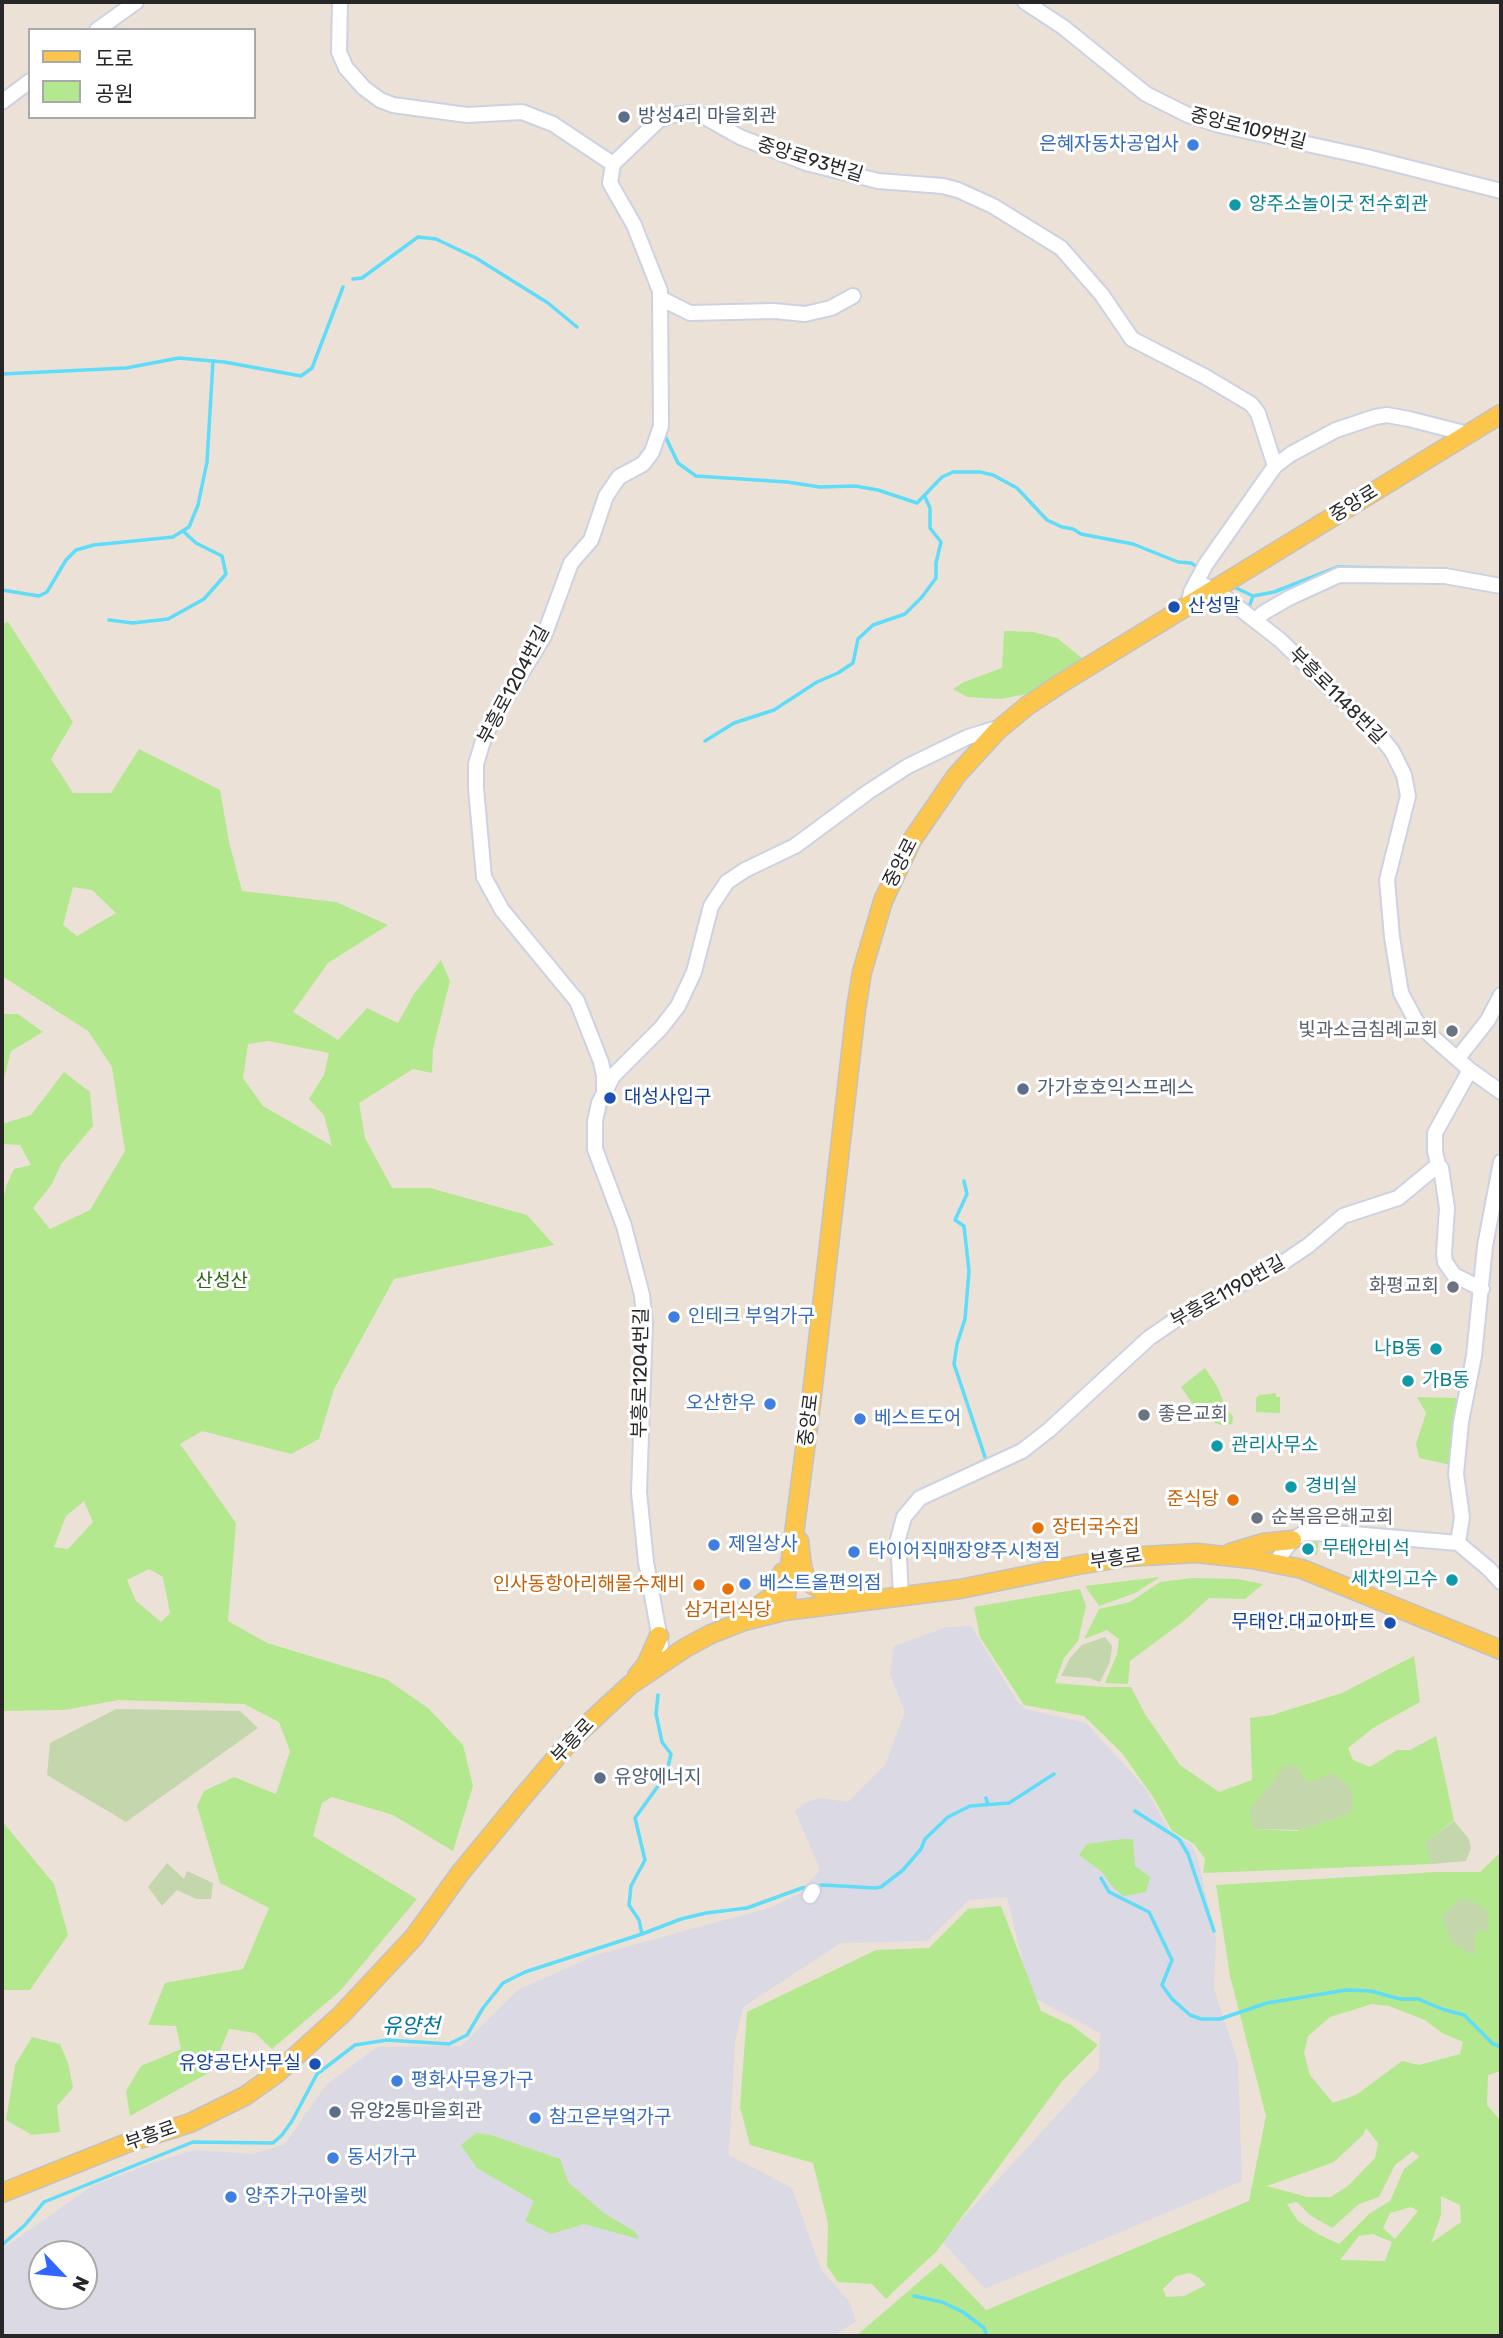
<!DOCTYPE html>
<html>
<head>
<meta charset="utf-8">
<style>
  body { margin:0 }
  #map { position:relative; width:1503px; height:2338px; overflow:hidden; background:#ece1d7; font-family:Rubik,"Noto Sans KR",sans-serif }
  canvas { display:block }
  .frame { position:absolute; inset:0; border:4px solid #272727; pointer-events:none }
  .legend { position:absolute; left:28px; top:28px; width:228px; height:91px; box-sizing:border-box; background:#fff; border:2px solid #a9a9a9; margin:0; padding:9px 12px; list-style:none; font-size:21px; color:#272727 }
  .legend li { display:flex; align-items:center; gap:14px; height:35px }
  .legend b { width:35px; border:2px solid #a9a9a9 }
  .north { position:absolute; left:28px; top:2240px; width:70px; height:70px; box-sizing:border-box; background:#fff; border:2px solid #a9a9a9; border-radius:50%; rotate:116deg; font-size:19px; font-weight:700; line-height:28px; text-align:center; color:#272727 }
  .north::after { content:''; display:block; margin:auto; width:24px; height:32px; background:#3067ff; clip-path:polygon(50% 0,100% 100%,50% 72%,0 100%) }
</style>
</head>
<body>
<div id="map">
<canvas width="1503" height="2338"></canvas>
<div class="frame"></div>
<ul class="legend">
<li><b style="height:9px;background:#fcc54b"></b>도로</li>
<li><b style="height:19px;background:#b3e88e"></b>공원</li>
</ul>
<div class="north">N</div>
</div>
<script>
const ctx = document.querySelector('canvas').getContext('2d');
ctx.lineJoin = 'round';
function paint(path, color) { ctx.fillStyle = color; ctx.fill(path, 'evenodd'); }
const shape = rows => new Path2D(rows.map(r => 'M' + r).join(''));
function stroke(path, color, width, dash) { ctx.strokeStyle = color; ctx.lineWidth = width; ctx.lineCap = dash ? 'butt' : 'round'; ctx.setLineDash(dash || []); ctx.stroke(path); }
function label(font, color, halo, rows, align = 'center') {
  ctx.font = font + ' Rubik,"Noto Sans KR",sans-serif'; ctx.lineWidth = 6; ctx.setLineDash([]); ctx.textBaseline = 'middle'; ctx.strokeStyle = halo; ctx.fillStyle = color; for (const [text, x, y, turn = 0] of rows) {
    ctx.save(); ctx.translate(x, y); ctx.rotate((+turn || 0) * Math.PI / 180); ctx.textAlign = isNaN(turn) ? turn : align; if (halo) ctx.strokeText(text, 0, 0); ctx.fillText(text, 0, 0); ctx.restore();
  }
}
paint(shape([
  [971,1626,1017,1701,1025,1709,1086,1723,1146,1789,1170,1832,1192,1845,1198,1860,1216,1939,1214,1989,1238,2062,1242,2181,985,2289,942,2241,1099,2069,1100,2033,1031,1996,1007,1897,969,1900,927,1941,841,1943,743,2007,735,2042,729,2155,792,2188,822,2271,849,2301,856,2321,834,2336,2,2336,2,2249,92,2186,152,2163,194,2150,252,2154,284,2145,326,2085,377,2047,461,2046,518,1990,596,1955,772,1907,800,1893,820,1870,795,1811,804,1803,820,1798,848,1802,885,1765,905,1712,890,1675,894,1646,947,1627],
  [42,2254,84,2254,84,2296,42,2296]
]), '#dbd9e3');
paint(shape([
  [8,622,73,722,51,759,73,793,111,793,139,749,220,790,229,842,242,891,336,902,388,925,328,963,293,1012,338,1040,367,1008,398,1023,414,994,441,960,450,981,433,1049,432,1073,413,1069,359,1103,365,1138,392,1188,430,1188,527,1215,554,1245,394,1279,334,1389,319,1439,291,1454,202,1431,180,1444,236,1523,228,1621,267,1643,386,1679,428,1708,463,1745,473,1786,453,1851,393,1815,332,1797,322,1803,313,1836,417,1899,340,1991,272,2049,255,2033,229,2029,212,2071,130,2116,126,2091,141,2066,181,2049,176,2026,148,2025,165,1983,243,1969,269,1908,220,1883,197,1806,204,1791,234,1777,276,1794,290,1751,279,1722,244,1704,119,1700,64,1710,2,1711,2,1209,6,1186,14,1169,31,1165,20,1145,2,1144,2,1124,31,1115,64,1072,90,1092,93,1126,61,1164,52,1184,33,1208,50,1229,90,1210,125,1151,112,1067,88,1031,2,976,2,762,4,746,2,745,2,624],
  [73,887,92,890,116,913,77,936,63,925],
  [268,1041,329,1053,324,1075,309,1099,324,1115,332,1146,263,1106,243,1078,248,1044],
  [84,1501,93,1522,68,1549,54,1547,66,1516],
  [149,1569,163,1577,170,1613,161,1622,136,1601,127,1580],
  [1004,631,1033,632,1057,638,1083,659,1031,693,1001,699,967,697,953,689,964,682,1002,668],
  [2,1014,18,1014,43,1032,11,1051,2,1086],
  [1205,1368,1217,1386,1225,1406,1233,1417,1232,1424,1221,1425,1203,1419,1181,1387],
  [1276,1393,1276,1397,1280,1397,1280,1413,1256,1412,1256,1398,1259,1395],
  [1417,1397,1457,1398,1451,1465,1419,1458,1416,1444,1426,1413],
  [1319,1537,1317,1555,1303,1552,1308,1540],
  [1160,1577,1135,1593,1099,1606,1085,1586],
  [1193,1578,1237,1579,1263,1584,1245,1599,1209,1598,1185,1620,1130,1661,1128,1684,1105,1683,1117,1654,1119,1639,1107,1630,1084,1639,1099,1609,1130,1602,1160,1582],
  [1080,1589,1086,1606,1078,1641,1064,1658,1055,1683,1103,1687,1131,1687,1145,1714,1180,1765,1219,1792,1252,1780,1250,1718,1272,1715,1342,1693,1414,1656,1420,1702,1373,1728,1348,1748,1353,1760,1370,1767,1397,1750,1410,1750,1436,1736,1454,1820,1426,1843,1432,1864,1203,1873,1205,1859,1194,1844,1172,1831,1153,1797,1122,1753,1084,1716,1024,1705,980,1637,974,1607],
  [1296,1765,1308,1783,1351,1813,1297,1831,1253,1829],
  [2,1821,54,1884,68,1935,30,1990,2,1990],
  [1123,1839,1133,1839,1135,1866,1150,1877,1146,1892,1123,1896,1111,1885,1102,1872,1079,1855,1087,1844],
  [1501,1852,1501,2071,1488,2075,1487,2105,1501,2121,1501,2336,856,2336,941,2263,986,2310,1249,2201,1266,2116,1230,1976,1216,1885,1437,1872,1480,1872],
  [1472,1901,1488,1931,1476,1931,1473,1956],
  [1372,2004,1389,2006,1425,2020,1442,2033,1463,2042,1460,2054,1419,2065,1402,2061,1356,2095,1333,2103,1310,2075,1304,2053,1308,2036,1330,2017],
  [1366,2128,1378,2143,1375,2158,1349,2185,1331,2197,1307,2197,1267,2186,1334,2162,1363,2135],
  [1413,2151,1419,2157,1404,2169,1390,2201,1369,2214,1339,2244,1318,2234,1298,2221,1287,2204,1297,2202,1310,2215,1332,2228,1359,2204,1379,2197,1395,2165],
  [1441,2196,1460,2205,1461,2222,1431,2243,1441,2215],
  [1411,2207,1418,2211,1395,2239,1383,2228,1390,2213],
  [1373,2234,1392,2242,1385,2261,1340,2260,1359,2236],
  [1190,2273,1199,2278,1206,2285,1184,2296,1166,2297,1163,2289,1176,2276],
  [1001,1906,1041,2011,1071,2025,1098,2045,1063,2080,936,2252,897,2288,886,2299,872,2284,838,2282,827,2266,828,2223,813,2163,750,2145,740,2107,747,2012,876,1950,929,1948,968,1909],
  [32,2037,60,2044,68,2063,73,2088,57,2106,60,2132,32,2135,6,2120,15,2065],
  [476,2133,491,2135,560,2159,568,2182,605,2214,634,2231,639,2239,584,2224,551,2234,525,2221,534,2201,477,2168,461,2145]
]), '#b3e88e');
paint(shape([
  [1105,1637,1112,1646,1110,1662,1100,1682,1089,1678,1061,1676,1070,1658,1082,1645],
  [116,1709,240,1711,258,1728,126,1822,47,1775,50,1743],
  [1296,1765,1308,1783,1334,1773,1352,1789,1351,1813,1301,1830,1253,1829,1250,1810,1284,1766],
  [1454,1821,1469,1839,1471,1848,1466,1861,1432,1864,1425,1843],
  [167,1863,184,1879,187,1871,213,1883,211,1899,196,1899,177,1890,162,1906,148,1887],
  [1460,1898,1472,1901,1488,1912,1488,1931,1476,1931,1474,1956,1451,1942,1442,1916]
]), '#c4d7ac');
stroke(shape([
  [353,279,362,278,418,237,436,239,476,258,548,303,577,327],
  [2,374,126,368,179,358,224,362,301,376,312,368,343,287],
  [666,438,678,463,696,476,787,482,820,487,855,486,878,490,917,503,942,477,953,472,980,472,993,475,1017,488,1047,520,1062,527,1073,529,1081,534,1133,544,1178,562,1191,563,1200,569],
  [1232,586,1253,596,1274,592,1338,567,1423,569],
  [2,590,39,596,47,592,66,560,76,550,94,545,173,537,189,527,198,505,207,462,213,361],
  [1248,610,1253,596],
  [109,620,133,623,168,619,204,599,226,574,222,556,196,543,183,531],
  [705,741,734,723,774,710,817,682,838,673,853,663,858,639,873,625,905,614,922,597,936,578,936,563,941,542,930,528,930,508,925,497],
  [964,1181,967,1194,955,1220,964,1226,969,1271,965,1319,957,1344,954,1364,985,1457],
  [986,1798,988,1805],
  [1135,1811,1179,1839,1188,1854,1214,1931],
  [1101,1878,1109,1892,1149,1912,1172,1960,1162,1985,1172,1999,1190,2015,1201,2019,1220,2019,1267,2003,1346,1990,1371,1991,1400,1999,1418,1999,1442,2009,1464,2015,1493,2044,1501,2047],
  [642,1934,639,1920,629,1905,631,1886,645,1860,635,1818,666,1775,671,1754,662,1742,656,1714,658,1695],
  [2,2245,25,2225,44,2202,193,2142,273,2143,282,2135,292,2121,317,2074,355,2045,387,2040,449,2044,467,2035,483,2008,503,1983,525,1972,642,1934,681,1919,706,1913,747,1908,802,1888,823,1885,875,1888,881,1887,903,1870,921,1849,925,1839,948,1817,970,1806,1009,1803,1054,1774],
  [914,2296,942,2302,963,2312,984,2328,987,2336]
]), '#5fdcf8', 3.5);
const minor = shape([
  [340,2,339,52,346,68,364,88,380,100,393,105,467,115,522,112,553,124,613,164],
  [1025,2,1063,27,1146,94,1188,115,1219,125,1367,157,1501,191],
  [97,30,136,2],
  [2,102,30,81],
  [613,164,659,120,673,115,689,113,701,115,740,137,806,163,878,181,943,186,958,190,993,206,1061,248,1102,295,1132,339,1204,376,1251,404,1258,413,1275,466],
  [660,298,690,313,774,311,805,314,831,308,853,296],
  [1196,582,1214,590,1230,601,1280,640,1379,735,1392,751,1404,775,1408,796,1387,880,1392,937,1401,993,1416,1021,1429,1034,1470,1070,1501,1092],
  [1188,607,1191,592,1206,564,1275,466,1291,454,1336,430,1375,417,1387,415,1409,419,1468,434],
  [1256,620,1263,613,1289,598,1339,575,1445,576,1501,586],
  [1458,1058,1488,1020,1501,995],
  [1470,1070,1435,1133,1435,1151,1438,1165,1441,1168,1447,1208,1444,1254,1445,1262,1454,1275,1482,1289],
  [604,1090,604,1076,601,1062,577,1001,502,910,484,877,476,788,476,764,483,741,492,721,544,636,571,563,591,540,606,496,619,477,643,464,652,452,661,426,660,291,634,225,610,183,613,164],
  [1458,1543,1462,1517,1456,1474,1461,1422,1474,1356,1485,1246,1501,1162],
  [1458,1543,1489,1569,1501,1582],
  [1275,1563,1292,1540,1304,1533,1353,1534,1458,1543],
  [901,1596,898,1539,904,1517,920,1498,1022,1451,1049,1430,1149,1338,1193,1308,1281,1264,1309,1245,1343,1216,1398,1198,1438,1165],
  [661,1645,646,1562,639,1492,645,1324,642,1295,624,1226,595,1149,595,1121,599,1103,613,1076,661,1028,678,1006,694,972,711,906,727,882,745,870,795,846,868,792,908,766,968,737,1001,727],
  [810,1896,813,1891]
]);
const major = shape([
  [799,1541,802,1566,805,1576,813,1585,825,1592,858,1596],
  [1230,1553,1263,1543,1292,1540],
  [784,1611,811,1403,856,1009,862,972,883,901,912,840,956,776,997,731,1027,706,1063,682,1501,414],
  [741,1618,770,1598,778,1587,782,1573],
  [637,1676,646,1665,659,1636],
  [2,2193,127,2143,190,2123,245,2096,276,2074,342,2014,414,1937,461,1872,526,1793,571,1740,604,1709,630,1685,685,1648,711,1634,744,1621,784,1611,960,1589,1078,1565,1126,1557,1197,1553,1252,1559,1302,1569,1501,1650]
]);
stroke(minor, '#ccd2e2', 18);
stroke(major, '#c3c3c3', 21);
stroke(minor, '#fff', 14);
stroke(major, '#fcc54b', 18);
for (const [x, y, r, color] of [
  [624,117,7,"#5c6f8a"],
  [1193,145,7,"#3f7fe0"],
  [1235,205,7,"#0f9aa8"],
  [1174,607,7,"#1a4fb4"],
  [1452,1031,7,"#6b7280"],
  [1023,1089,7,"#5c6f8a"],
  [610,1098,7,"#1a4fb4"],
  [1453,1287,7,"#6b7280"],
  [674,1317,7,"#3f7fe0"],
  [1436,1349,7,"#0f9aa8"],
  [1408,1381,7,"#0f9aa8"],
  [770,1404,7,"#3f7fe0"],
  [1144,1415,7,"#6b7280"],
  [860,1419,7,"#3f7fe0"],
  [1217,1446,7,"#0f9aa8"],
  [1291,1487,7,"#0f9aa8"],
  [1233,1500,7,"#e8710a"],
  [1257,1518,7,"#6b7280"],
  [1038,1528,7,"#e8710a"],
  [714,1545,7,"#3f7fe0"],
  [1308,1549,7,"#0f9aa8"],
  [854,1552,7,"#3f7fe0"],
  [1452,1580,7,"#0f9aa8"],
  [745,1584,7,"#3f7fe0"],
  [699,1585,7,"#e8710a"],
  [728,1589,7,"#e8710a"],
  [1390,1623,7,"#1a4fb4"],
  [600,1778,7,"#5c6f8a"],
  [315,2064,7,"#1a4fb4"],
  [397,2081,7,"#3f7fe0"],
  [335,2112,7,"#5c6f8a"],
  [535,2118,7,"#3f7fe0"],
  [333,2158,7,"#3f7fe0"],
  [231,2197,7,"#3f7fe0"]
]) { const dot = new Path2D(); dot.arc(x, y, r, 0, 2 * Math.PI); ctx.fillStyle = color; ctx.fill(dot); stroke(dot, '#fff', 2.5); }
label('19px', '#4e5e75', '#fff', [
  ["방성4리 마을회관",638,117],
  ["가가호호익스프레스",1037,1089],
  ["유양에너지",614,1778],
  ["유양2통마을회관",349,2112]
], 'left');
label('19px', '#272727', '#fff', [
  ["중앙로109번길",1248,129,14],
  ["중앙로93번길",810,160,17],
  ["중앙로",1354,504,-32],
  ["부흥로1204번길",514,685,-62],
  ["부흥로1148번길",1337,696,45],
  ["중앙로",901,863,-63],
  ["부흥로1190번길",1228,1292,-29],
  ["부흥로1204번길",641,1373,-89],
  ["중앙로",809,1420,-83],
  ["부흥로",1116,1559,-8],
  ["부흥로",573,1741,-47],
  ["부흥로",151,2136,-19]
]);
label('19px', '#366cbe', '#fff', [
  ["은혜자동차공업사",1179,145,"right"],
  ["인테크 부엌가구",688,1317],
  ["오산한우",756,1404,"right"],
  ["베스트도어",874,1419],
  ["제일상사",728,1545],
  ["타이어직매장양주시청점",868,1552],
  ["베스트올편의점",759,1584],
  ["평화사무용가구",411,2081],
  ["참고은부엌가구",549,2118],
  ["동서가구",347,2158],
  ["양주가구아울렛",245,2197]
], 'left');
label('19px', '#0d838f', '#fff', [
  ["양주소놀이굿 전수회관",1249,205],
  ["나B동",1422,1349,"right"],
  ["가B동",1422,1381],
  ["관리사무소",1231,1446],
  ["경비실",1305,1487],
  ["무태안비석",1322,1549],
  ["세차의고수",1438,1580,"right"]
], 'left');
label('19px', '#164399', '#fff', [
  ["산성말",1188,607],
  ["대성사입구",624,1098],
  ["무태안.대교아파트",1376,1623,"right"],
  ["유양공단사무실",301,2064,"right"]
], 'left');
label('19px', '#5b616d', '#fff', [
  ["빛과소금침례교회",1438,1031],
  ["화평교회",1439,1287],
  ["좋은교회",1158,1415,"left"],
  ["순복음은해교회",1271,1518,"left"]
], 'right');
label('19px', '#2b6813', '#fff', [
  ["산성산",222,1282]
]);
label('19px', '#c56008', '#fff', [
  ["준식당",1219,1500],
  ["장터국수집",1052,1528,"left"],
  ["인사동항아리해물수제비",685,1585],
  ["삼거리식당",728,1611,"center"]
], 'right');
label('italic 21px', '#0276a0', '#fff', [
  ["유양천",411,2027]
]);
</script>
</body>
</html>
